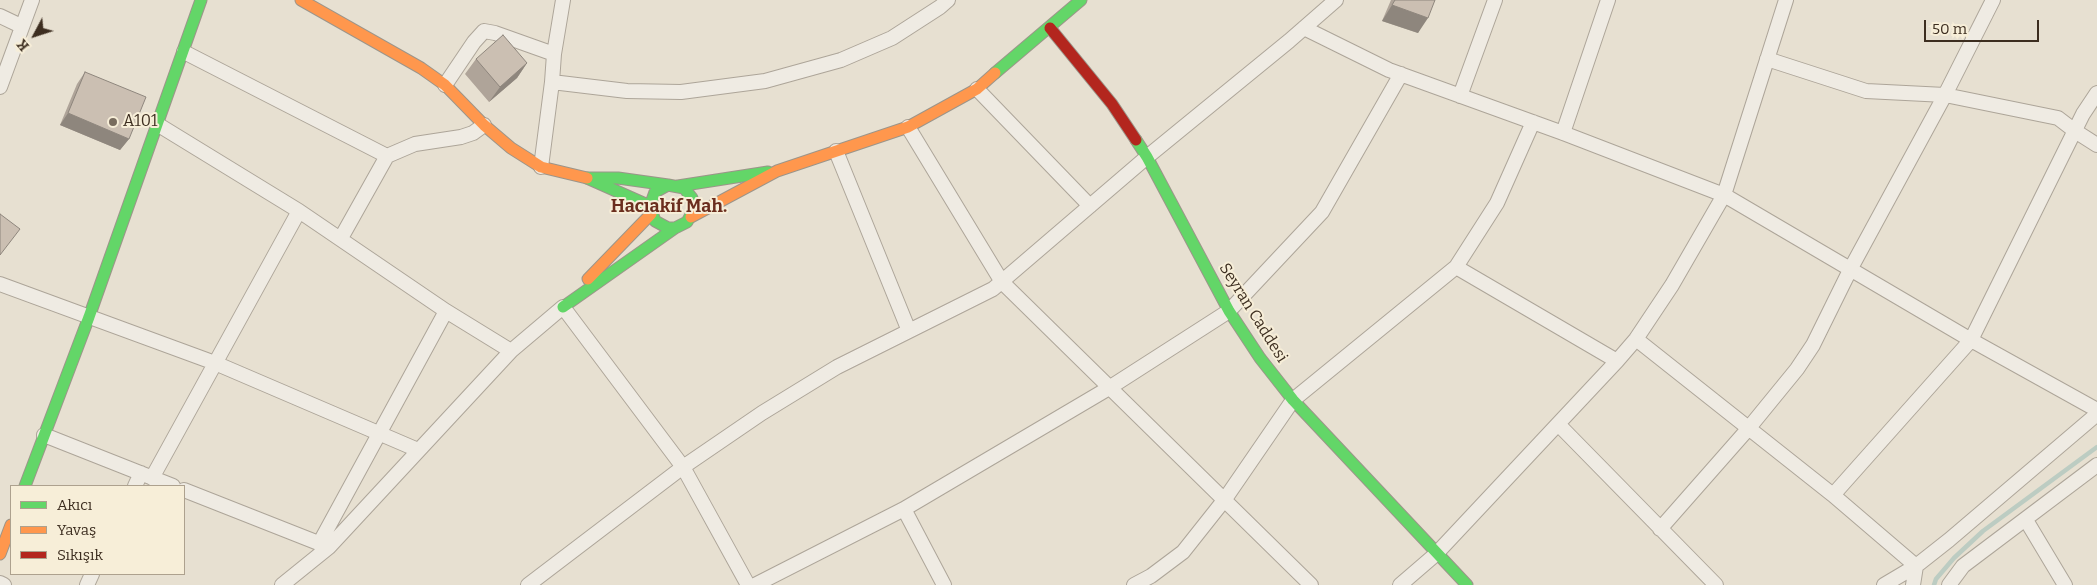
<!DOCTYPE html>
<html>
<head>
<meta charset="utf-8">
<style>
  body { margin:0 }
  #map { position:relative; width:2097px; height:585px; overflow:hidden; background:#e7e0d1; font-family:Bitter,serif }
  canvas { display:block }
  .legend { position:absolute; left:10px; top:485px; width:175px; height:90px; box-sizing:border-box; background:#f7eed8; border:1px solid #ada18e; margin:0; padding:6px 9px; list-style:none; font-size:15px; color:#3d2e20 }
  .legend li { display:flex; align-items:center; gap:10px; height:25px }
  .legend b { width:25px; border:1px solid #ada18e }
  .north { position:absolute; left:10px; top:10px; width:50px; height:50px; -webkit-text-stroke:4px #f7eed8; paint-order:stroke; rotate:230deg; font-size:14px; font-weight:700; line-height:20px; text-align:center; color:#3d2e20 }
  .north::after { content:''; display:block; margin:auto; width:18px; height:22px; background:#3d2e20; clip-path:polygon(50% 0,100% 100%,50% 72%,0 100%) }
  .scale { position:absolute; left:1924px; top:20px; width:115px; height:22px; box-sizing:border-box; border:2px solid #3d2e20; border-top:0; padding-left:6px; font-size:15px; line-height:18px; white-space:nowrap; color:#3d2e20; -webkit-text-stroke:4px #f7eed8; paint-order:stroke }
</style>
</head>
<body>
<div id="map">
<canvas width="2097" height="585"></canvas>
<ul class="legend">
<li><b style="height:6px;background:#63d668"></b>Akıcı</li>
<li><b style="height:6px;background:#ff974d"></b>Yavaş</li>
<li><b style="height:6px;background:#b3261e"></b>Sıkışık</li>
</ul>
<div class="north">K</div>
<div class="scale">50 m</div>
</div>
<script>
const ctx = document.querySelector('canvas').getContext('2d');
ctx.lineJoin = 'round';
const shape = rows => new Path2D(rows.map(r => 'M' + r).join(''));
function stroke(path, color, width, dash) { ctx.strokeStyle = color; ctx.lineWidth = width; ctx.lineCap = dash ? 'butt' : 'round'; ctx.setLineDash(dash || []); ctx.stroke(path); }
function paint(path, color) { ctx.fillStyle = color; ctx.fill(path, 'evenodd'); }
function label(font, color, halo, rows, align = 'center') {
  ctx.font = font + ' Bitter,serif'; ctx.lineWidth = 4; ctx.setLineDash([]); ctx.textBaseline = 'middle'; ctx.strokeStyle = halo; ctx.fillStyle = color; for (const [text, x, y, turn = 0] of rows) {
    ctx.save(); ctx.translate(x, y); ctx.rotate((+turn || 0) * Math.PI / 180); ctx.textAlign = isNaN(turn) ? turn : align; if (halo) ctx.strokeText(text, 0, 0); ctx.fillText(text, 0, 0); ctx.restore();
  }
}
stroke(shape([
  [1934,585,1936,579,1954,558,1983,531,2097,447]
]), '#bcccc2', 4.5);
const street = shape([
  [0,16,21,26],
  [1304,28,1389,70,1563,133,1724,195,1971,340,2097,410],
  [184,52,387,156,341,238],
  [1767,59,1866,91,1945,95,2058,118,2075,131,2097,145],
  [552,82,627,91,681,92,765,81,841,60,892,38,940,7,948,0],
  [445,85,474,42,484,31,495,33,554,54],
  [0,87,32,0],
  [977,89,1090,206],
  [1460,96,1495,0],
  [157,124,299,211,446,311,511,351],
  [908,127,1002,282,1311,585],
  [1563,133,1608,0],
  [836,151,909,331],
  [387,156,415,144,461,137,473,133,484,125],
  [541,167,552,82,554,54,563,0],
  [1456,267,1617,361],
  [0,284,215,363,418,450],
  [1636,339,1833,495,1916,566,1913,585],
  [1558,424,1716,585],
  [44,435,173,486],
  [152,478,299,211],
  [135,486,141,473],
  [184,490,326,546],
  [1833,495,1971,340,2083,114,2097,93],
  [904,509,944,585],
  [2026,520,2065,585],
  [1660,529,1748,429,1797,369,1813,345,1851,268,1945,95,1993,0],
  [319,544,446,311],
  [0,583,4,585],
  [87,585,92,574],
  [282,585,329,547,511,351,563,307,683,467,748,585],
  [528,585,683,467,762,413,837,367,993,289,1147,157,1289,41,1336,0],
  [755,585,904,509,1109,388,1229,311,1322,212,1401,74],
  [1134,585,1151,576,1183,552,1225,499,1293,400,1456,267,1497,203,1533,122],
  [1400,585,1436,554,1617,361,1636,339,1672,285,1724,195,1786,0],
  [1884,585,1916,566,1949,540,2097,414],
  [1949,585,1963,566,2097,465]
]);
const fast = shape([
  [995,73,1081,0],
  [1136,140,1147,157,1229,311,1260,358,1293,400,1467,585],
  [678,186,768,172],
  [650,206,587,178,618,178,668,185],
  [563,307,675,228,687,222,693,211,692,198,684,188,668,185,655,192,650,206,655,221,668,228,675,228],
  [25,486,89,317,201,0]
]);
const slow = shape([
  [301,0,421,68,445,85,484,125,511,148,541,167,587,178],
  [691,217,777,171,908,127,977,89,995,73],
  [588,279,651,214],
  [0,554,11,525]
]);
const jam = shape([
  [1050,28,1112,104,1136,140]
]);
stroke(street, '#ada599', 16);
stroke(fast, '#9c958a', 13);
stroke(slow, '#9c958a', 13);
stroke(jam, '#9c958a', 13);
stroke(street, '#efebe3', 14);
stroke(fast, '#63d668', 11);
stroke(slow, '#ff974d', 11);
stroke(jam, '#b3261e', 11);
paint(shape([
  [1391,0,1435,0,1418,33,1382,21],
  [476,59,527,63,517,78,489,102,465,74],
  [85,72,129,139,120,150,60,125,77,84]
]), '#afa499');
paint(shape([
  [1392,5,1428,18,1418,33,1382,21],
  [527,63,517,78,489,102,500,87],
  [68,113,129,139,120,150,60,125]
]), '#8e867d');
const building = shape([
  [1395,0,1435,0,1428,18,1392,5,1395,0],
  [503,35,527,63,500,87,476,59,503,35],
  [85,72,146,97,129,139,68,113,85,72],
  [0,214,20,229,0,255,0,214]
]);
paint(building, '#cbbfb2');
stroke(building, '#8e867d', 1);
for (const [x, y, r, color] of [
  [113,122,5,"#786c5e"]
]) { const dot = new Path2D(); dot.arc(x, y, r, 0, 2 * Math.PI); ctx.fillStyle = color; ctx.fill(dot); stroke(dot, '#f7eed8', 2); }
label('16px', '#3d2e20', '#f7eed8', [
  ["A101",123,122]
], 'left');
label('16px', '#3d2e20', '#f7eed8', [
  ["Seyran Caddesi",1253,313,58]
]);
label('bold 18px', '#6b2e1e', '#f7eed8', [
  ["Hacıakif Mah.",669,207]
]);
</script>
</body>
</html>
